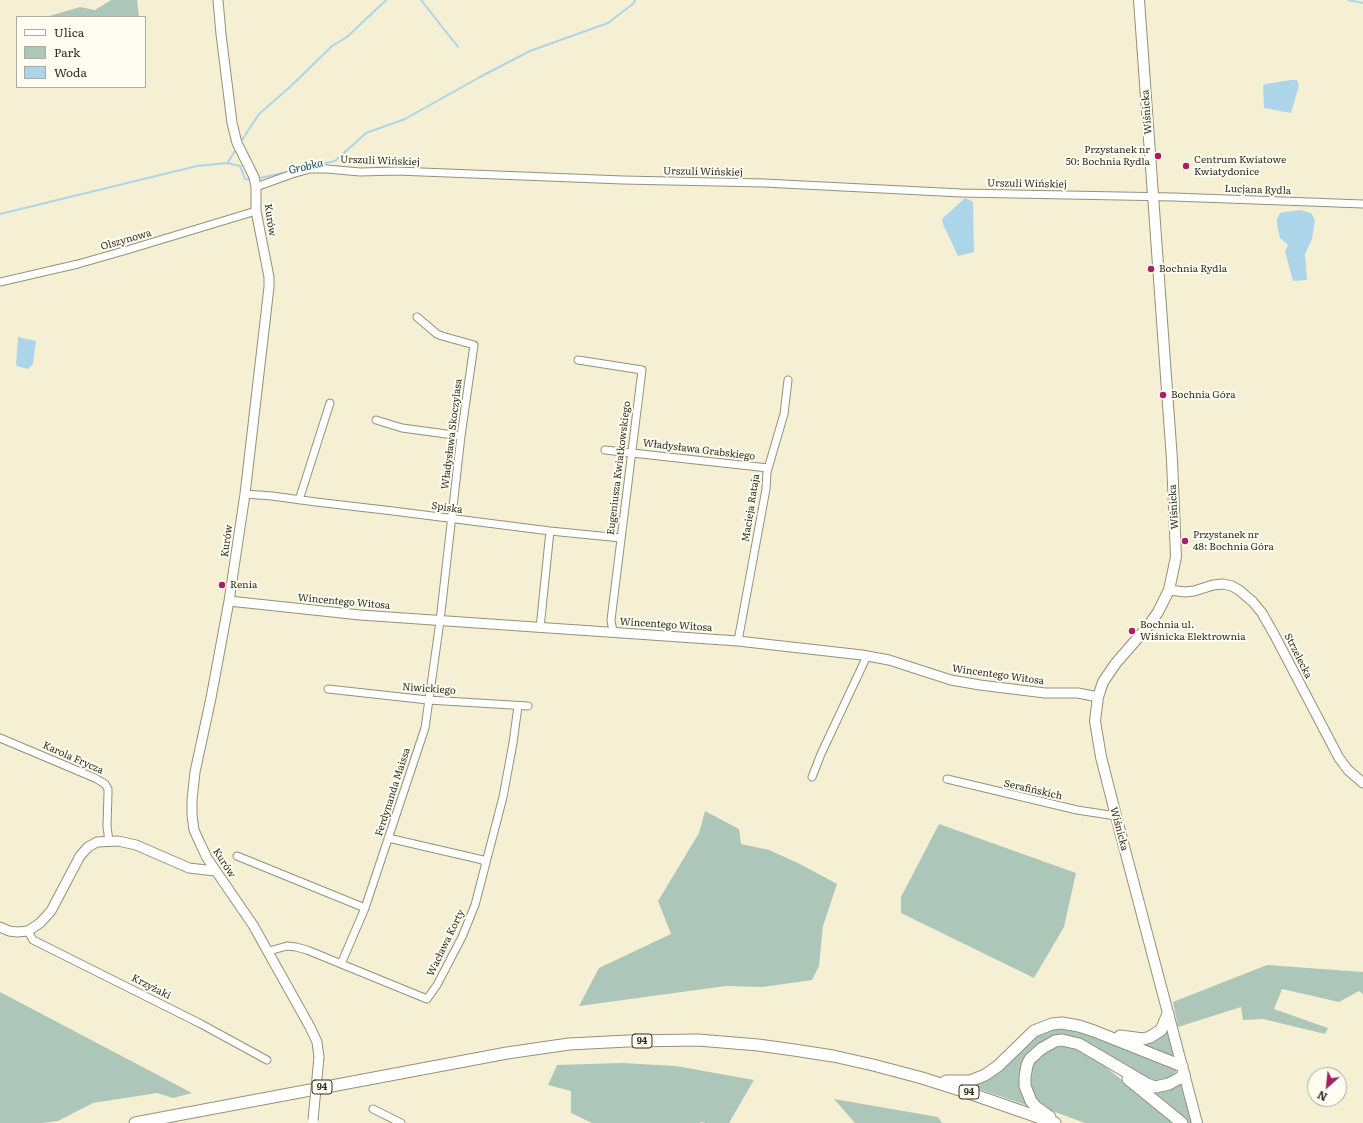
<!DOCTYPE html>
<html>
<head>
<meta charset="utf-8">
<style>
  body { margin:0 }
  #map { position:relative; width:1363px; height:1123px; overflow:hidden; background:#f5f0d4; font-family:Literata,serif }
  canvas { display:block }
  .legend { position:absolute; left:16px; top:16px; width:130px; height:72px; box-sizing:border-box; background:#fffdf2; border:1px solid #adaba0; margin:0; padding:5px 7px; list-style:none; font-size:12px; color:#312f24 }
  .legend li { display:flex; align-items:center; gap:8px; height:20px }
  .legend b { width:20px; border:1px solid #adaba0 }
  .north { position:absolute; left:1307px; top:1067px; width:40px; height:40px; box-sizing:border-box; background:#fffdf2; border:1px solid #adaba0; border-radius:50%; rotate:207deg; font-size:11px; font-weight:700; line-height:16px; text-align:center; color:#312f24 }
  .north::after { content:''; display:block; margin:auto; width:14px; height:18px; background:#a81f65; clip-path:polygon(50% 0,100% 100%,50% 72%,0 100%) }
</style>
</head>
<body>
<div id="map">
<canvas width="1363" height="1123"></canvas>
<ul class="legend">
<li><b style="height:5px;background:#fff"></b>Ulica</li>
<li><b style="height:11px;background:#acc7ba"></b>Park</li>
<li><b style="height:11px;background:#acd5e9"></b>Woda</li>
</ul>
<div class="north">N</div>
</div>
<script>
const ctx = document.querySelector('canvas').getContext('2d');
ctx.lineJoin = 'round';
function paint(path, color) { ctx.fillStyle = color; ctx.fill(path, 'evenodd'); }
const shape = rows => new Path2D(rows.map(r => 'M' + r).join(''));
function stroke(path, color, width, dash) { ctx.strokeStyle = color; ctx.lineWidth = width; ctx.lineCap = dash ? 'butt' : 'round'; ctx.setLineDash(dash || []); ctx.stroke(path); }
function label(font, color, halo, rows, align = 'center') {
  ctx.font = font + ' Literata,serif'; ctx.lineWidth = 4; ctx.setLineDash([]); ctx.textBaseline = 'middle'; ctx.strokeStyle = halo; ctx.fillStyle = color; for (const [text, x, y, turn = 0] of rows) {
    ctx.save(); ctx.translate(x, y); ctx.rotate((+turn || 0) * Math.PI / 180); ctx.textAlign = isNaN(turn) ? turn : align; if (halo) ctx.strokeText(text, 0, 0); ctx.fillText(text, 0, 0); ctx.restore();
  }
}
paint(shape([
  [111,0,137,0,139,17,46,17,80,7,95,10],
  [705,811,739,829,741,844,769,850,800,864,837,884,823,926,819,966,812,980,763,987,726,986,579,1006,599,968,671,934,658,901,699,833],
  [939,824,1076,873,1064,927,1034,978,901,913,901,897],
  [1267,965,1363,972,1363,994,1359,991,1339,1002,1282,989,1274,1009,1328,1028,1325,1034,1263,1019,1243,1020,1241,1007,1178,1027,1173,1002],
  [0,992,192,1093,173,1098,157,1093,93,1103,58,1121,42,1123,0,1123],
  [1167,1026,1175,1055,1171,1057,1135,1042],
  [1052,1028,1076,1029,1178,1068,1176,1072,1170,1077,1162,1081,1153,1081,1076,1038,1062,1035,1051,1037,1037,1045,1031,1051,1029,1106,967,1085,1033,1036],
  [1062,1043,1091,1055,1175,1123,1085,1123,1044,1108,1036,1099,1031,1091,1029,1079,1030,1070,1037,1055],
  [622,1063,676,1066,754,1080,729,1123,705,1123,701,1122,700,1123,592,1123,571,1113,571,1091,548,1085,557,1065],
  [1123,1072,1145,1087,1182,1083,1193,1123,1188,1123],
  [834,1099,938,1117,942,1123,855,1123]
]), '#acc7ba');
paint(shape([
  [1291,80,1297,80,1299,85,1291,113,1264,108,1263,86,1265,84],
  [965,198,973,202,974,252,958,256,943,224,942,219],
  [1300,210,1311,213,1315,220,1312,239,1305,254,1307,280,1293,281,1285,251,1288,245,1280,238,1277,225,1277,219,1280,213],
  [18,337,36,341,33,364,28,369,16,366]
]), '#acd5e9');
stroke(shape([
  [421,0,458,47],
  [1348,0,1363,3],
  [242,140,259,114,290,87,332,46,347,37,386,0],
  [228,162,235,151],
  [313,166,335,161,366,133,405,119,480,77,530,51,608,23,634,3,635,0],
  [256,179,291,171],
  [0,214,197,166,227,163,240,166,245,179,252,180]
]), '#acd5e9', 2);
const minor = shape([
  [256,187,292,174,310,169,327,169,360,172,397,171,623,180,764,183,961,193,1173,197,1363,204],
  [0,282,78,264,127,250,256,211],
  [578,360,642,370,611,620,613,632],
  [376,420,402,428,461,436],
  [605,450,768,468],
  [245,494,272,496,316,502,393,511,550,531,621,538],
  [299,500,330,403],
  [540,628,550,531],
  [738,641,766,489,767,472,784,414,788,380],
  [328,689,428,700,528,706],
  [0,738,95,778,105,784,108,789,108,793,107,826,109,842],
  [812,777,821,754,867,656],
  [947,779,1077,810,1116,816],
  [388,838,483,860,485,864],
  [237,856,365,908],
  [28,931,33,940,201,1024,267,1060],
  [269,951,287,946,296,947,307,950,427,999,437,985,462,937,475,905,503,797,513,743,518,706],
  [341,964,365,908,425,728,440,621,461,436,474,345,442,336,437,334,417,317],
  [373,1109,401,1123]
]);
const tertiary = shape([
  [218,0,221,34,232,123,237,143,254,177,256,187,256,211,269,277,269,287,245,494,229,601,211,698,195,772,192,800,192,815,194,830,199,841,207,858,253,925,310,1027,317,1042,319,1057],
  [1169,590,1185,592,1194,591,1213,585,1223,584,1232,586,1239,590,1253,602,1262,613,1275,636,1339,758,1348,770,1363,783],
  [229,601,360,615,738,641,862,655,889,660,951,680,980,685,1045,693,1078,693,1098,697],
  [0,927,9,931,17,932,28,931,40,923,51,911,80,856,88,847,97,842,118,841,136,845,189,868,215,871]
]);
const secondary = shape([
  [1139,0,1172,460,1176,557,1169,590,1158,612,1149,625,1116,663,1103,682,1098,697,1095,721,1101,757,1116,816,1197,1123]
]);
const primary = shape([
  [1120,1036,1143,1039,1150,1037,1161,1030,1168,1014],
  [1128,1079,1182,1123],
  [946,1081,970,1081,985,1075,998,1066,1034,1031,1052,1024,1062,1023,1079,1026,1094,1031,1182,1066],
  [1050,1117,1036,1107,1031,1101,1025,1086,1025,1077,1027,1065,1030,1059,1041,1049,1055,1041,1062,1040,1079,1044,1147,1084,1155,1087,1169,1084,1180,1078,1184,1074],
  [135,1123,507,1053,569,1044,628,1041,698,1040,758,1045,794,1050,833,1056,873,1065,922,1078,963,1091,1055,1123]
]);
stroke(minor, '#959177', 9);
stroke(tertiary, '#959177', 11);
stroke(secondary, '#959177', 12);
stroke(primary, '#959177', 13);
stroke(minor, '#fff', 7);
stroke(tertiary, '#fff', 9);
stroke(secondary, '#fff', 10);
stroke(primary, '#fff', 11);
const tertiaryBridge = shape([
  [313,1120,319,1057]
]);
stroke(tertiaryBridge, '#959177', 11, []);
stroke(tertiaryBridge, '#fff', 9);
for (const [x, y, r, color] of [
  [1158,156,4,"#a81f65"],
  [1186,166,4,"#a81f65"],
  [1151,269,4,"#a81f65"],
  [1163,395,4,"#a81f65"],
  [1185,541,4,"#a81f65"],
  [222,585,4,"#a81f65"],
  [1132,631,4,"#a81f65"]
]) { const dot = new Path2D(); dot.arc(x, y, r, 0, 2 * Math.PI); ctx.fillStyle = color; ctx.fill(dot); stroke(dot, '#fffdf2', 1.5); }
for (const [x, y, w] of [
  [642,1041,20],
  [322,1087,20],
  [969,1092,20]
]) { const box = new Path2D(); box.roundRect(x - w / 2, y - 7, w, 14, 3); ctx.fillStyle = '#fffdf2'; ctx.fill(box); stroke(box, '#312f24', 1); }
label('bold 9px', '#312f24', null, [
  ["94",642,1041],
  ["94",322,1087],
  ["94",969,1092]
]);
label('10px', '#312f24', '#fffdf2', [
  ["Wiśnicka",1147,112,-94],
  ["Urszuli Wińskiej",380,161,2],
  ["Urszuli Wińskiej",703,172,1],
  ["Urszuli Wińskiej",1027,184,1],
  ["Lucjana Rydla",1258,190,2],
  ["Kurów",270,220,82],
  ["Olszynowa",126,240,-16],
  ["Władysława Skoczylasa",452,434,-83],
  ["Władysława Grabskiego",699,450,7],
  ["Eugeniusza Kwiatkowskiego",619,468,-83],
  ["Wiśnicka",1174,507,-93],
  ["Spiska",447,508,8],
  ["Macieja Rataja",751,508,-81],
  ["Kurów",227,541,-82],
  ["Wincentego Witosa",344,602,5],
  ["Wincentego Witosa",666,625,4],
  ["Strzelecka",1298,656,63],
  ["Wincentego Witosa",998,675,8],
  ["Niwickiego",429,689,4],
  ["Karola Frycza",73,758,24],
  ["Serafińskich",1033,790,13],
  ["Ferdynanda Maissa",393,792,-72],
  ["Wiśnicka",1119,829,75],
  ["Kurów",224,863,57],
  ["Wacława Korty",446,943,-64],
  ["Krzyżaki",151,987,27]
]);
label('10px', '#312f24', '#fffdf2', [
  ["Przystanek nr",1150,150,"right"],
  ["50: Bochnia Rydla",1150,162,"right"],
  ["Centrum Kwiatowe",1194,160],
  ["Kwiatydonice",1194,172],
  ["Bochnia Rydla",1159,269],
  ["Bochnia Góra",1171,395],
  ["Przystanek nr",1193,535],
  ["48: Bochnia Góra",1193,547],
  ["Renia",230,585],
  ["Bochnia ul.",1140,625],
  ["Wiśnicka Elektrownia",1140,637]
], 'left');
label('italic 11px', '#174d62', '#fffdf2', [
  ["Grobka",306,167,-13]
]);
</script>
</body>
</html>
